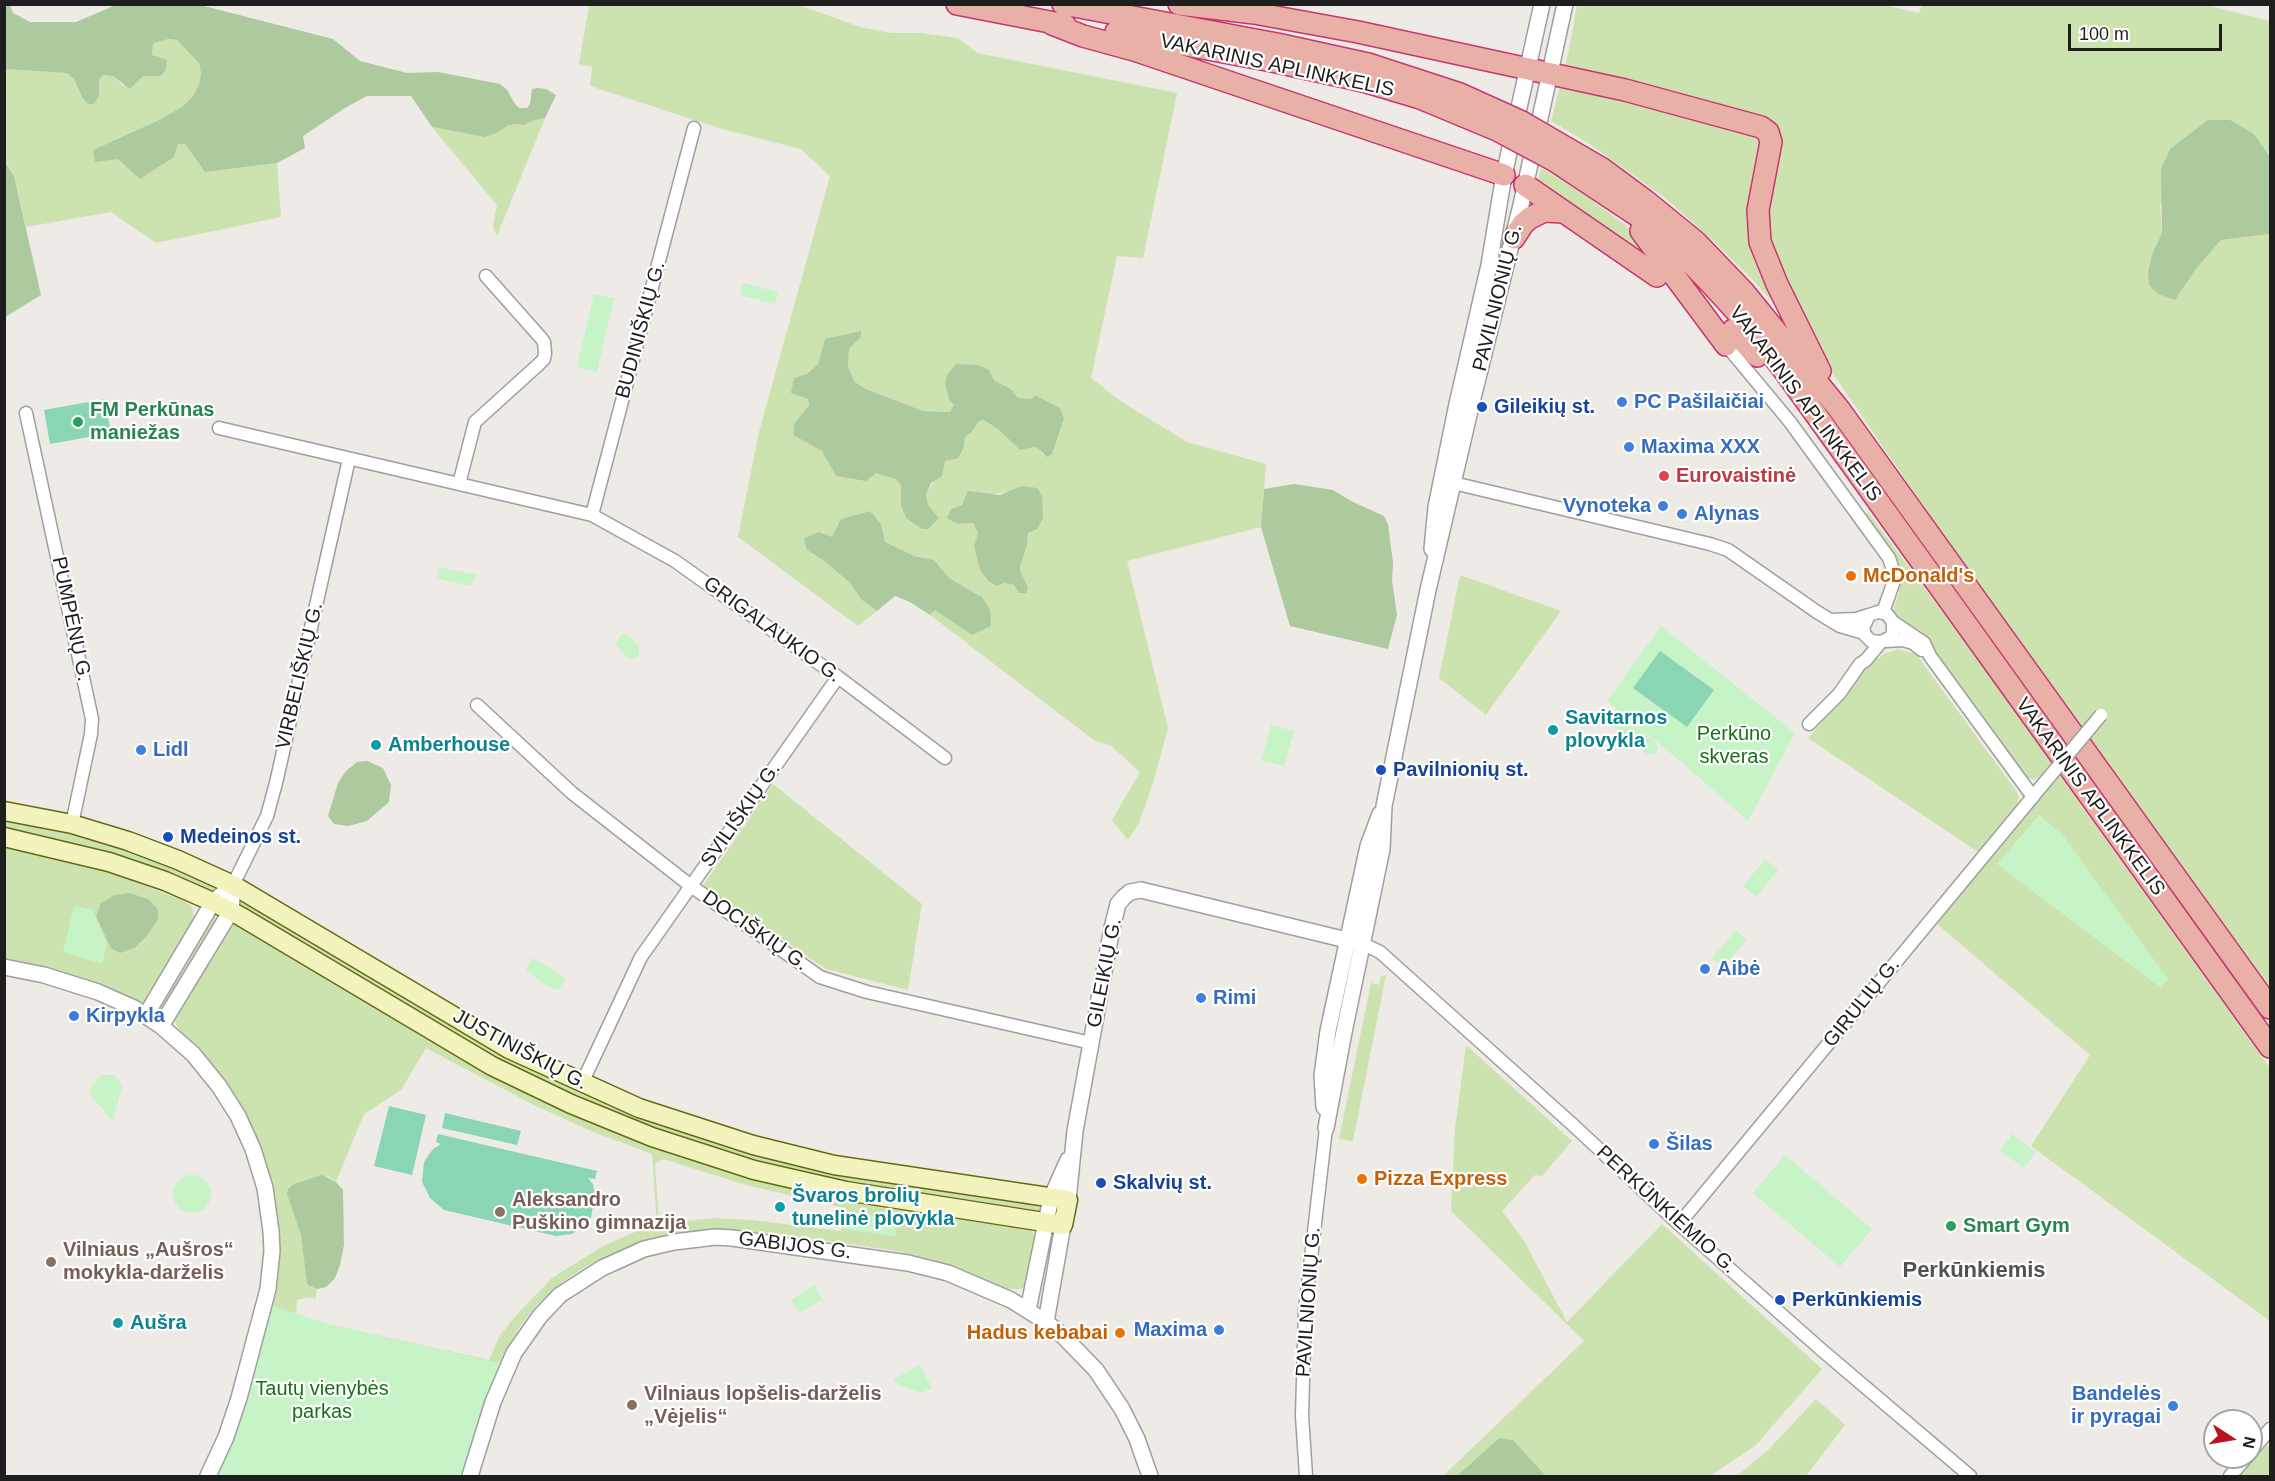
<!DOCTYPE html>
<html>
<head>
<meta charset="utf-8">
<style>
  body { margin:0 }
  #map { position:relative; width:2275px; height:1481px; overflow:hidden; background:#eeeae5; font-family:Helvetica,sans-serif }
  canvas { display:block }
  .frame { position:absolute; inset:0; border:6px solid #1e1e1e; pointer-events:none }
  .north { position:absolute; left:2203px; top:1409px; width:60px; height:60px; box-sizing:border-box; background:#fff; border:2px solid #a5a5a5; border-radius:50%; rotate:102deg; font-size:16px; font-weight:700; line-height:24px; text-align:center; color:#1e1e1e }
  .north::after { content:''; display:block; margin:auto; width:21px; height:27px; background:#b7141d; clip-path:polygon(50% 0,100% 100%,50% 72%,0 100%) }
  .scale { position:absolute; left:2068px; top:24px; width:154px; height:27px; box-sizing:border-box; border:3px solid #1e1e1e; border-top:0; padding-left:8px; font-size:18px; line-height:21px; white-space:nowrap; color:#1e1e1e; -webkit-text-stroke:4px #fff; paint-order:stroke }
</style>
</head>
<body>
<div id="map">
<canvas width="2275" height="1481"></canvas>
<div class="frame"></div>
<div class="north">N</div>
<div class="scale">100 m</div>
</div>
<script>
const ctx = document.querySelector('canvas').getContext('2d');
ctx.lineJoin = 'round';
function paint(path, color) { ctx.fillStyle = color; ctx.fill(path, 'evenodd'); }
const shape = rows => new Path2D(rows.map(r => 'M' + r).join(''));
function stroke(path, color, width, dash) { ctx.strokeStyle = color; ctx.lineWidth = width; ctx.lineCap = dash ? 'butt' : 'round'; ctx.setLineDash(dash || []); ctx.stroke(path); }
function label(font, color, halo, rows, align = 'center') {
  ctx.font = font + ' Helvetica,sans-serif'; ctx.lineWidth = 4.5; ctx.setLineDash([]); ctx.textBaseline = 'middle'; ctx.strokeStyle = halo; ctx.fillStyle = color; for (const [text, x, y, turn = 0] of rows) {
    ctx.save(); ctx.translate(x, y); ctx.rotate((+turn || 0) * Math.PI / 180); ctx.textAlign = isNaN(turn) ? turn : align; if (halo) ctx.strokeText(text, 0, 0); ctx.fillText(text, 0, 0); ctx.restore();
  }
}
paint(shape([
  [1880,4,1919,13,1922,4,2202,4,2270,21,2270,157,2254,134,2160,204,2162,233,2153,252,2175,300,2196,269,2221,240,2270,234,2270,987,1944,536,1838,381,1789,321,1753,280,1709,237,1664,197,1588,143,1551,121,1569,50,1577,5],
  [589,5,799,5,863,28,892,33,921,33,958,38,977,53,1177,93,1143,258,1117,256,1091,378,1122,402,1187,442,1266,464,1261,527,1127,561,1168,728,1154,780,1139,823,1128,840,1112,820,1140,772,1110,745,1095,741,930,615,935,609,963,629,982,597,949,578,934,560,914,556,884,542,881,524,870,511,841,519,832,537,807,550,823,560,850,583,862,600,877,611,858,626,738,537,759,432,830,176,801,149,722,129,590,86,592,67,579,64],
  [861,337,849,349,848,367,855,382,866,389,923,411,950,412,954,405,949,400,945,383,953,368,989,370,994,380,1011,389,1018,398,1032,400,1064,420,1052,454,1043,455,1039,448,1035,447,1020,450,998,429,982,420,978,422,972,432,965,437,964,447,945,461,926,495,928,505,939,518,901,505,901,485,896,479,885,475,876,473,850,478,836,476,822,451,793,435,794,424,809,405,808,399,794,378,807,374,818,364,825,339],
  [1022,486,1037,489,1042,496,1028,533,1027,545,1020,565,1021,573,1028,587,1004,583,996,586,988,581,980,570,974,546,978,533,973,523,958,524,951,509,991,494,1009,492],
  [169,39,177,40,184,45,199,63,201,74,199,85,193,96,182,107,159,120,93,150,185,144,205,172,277,163,281,217,156,243,111,212,26,227,14,176,5,160,5,69,67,73,74,79,83,99,88,104,99,96,99,80,103,75,113,76,123,86,152,55,153,43],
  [545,118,497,236,493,227,497,205,432,127,485,137,497,133,507,126,515,124,525,125,532,121],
  [1541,168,1580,192,1627,226,1661,269,1537,183],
  [1868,512,2053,761,2040,777,2033,780,2027,777,2025,778,1929,642,1902,623,1895,615,1893,611,1899,593,1901,572,1897,561,1864,516],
  [1460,575,1561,611,1486,715,1439,678],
  [1898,649,1916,654,2017,792,2019,798,2016,806,1978,852,1808,738,1837,705,1872,659,1877,659,1884,654],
  [2059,775,2270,1068,2270,1321,2031,1146,2090,1055,1936,923],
  [773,784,922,904,908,990,826,969,703,886],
  [4,817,57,827,141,852,215,886,214,890,212,892,125,859,30,833,5,829],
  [5,841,91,865,182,900,192,906,195,921,144,1005,5,961],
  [130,893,148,899,158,909,158,920,146,937,111,948,96,917],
  [239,903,245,904,313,942,670,1124,1039,1202,1042,1205,1041,1212,1036,1214,912,1196,765,1166,604,1112,478,1051,240,907],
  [215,916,217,919,164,1011,159,1011,158,1009],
  [239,923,622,1132,1030,1228,1036,1237,1029,1282,1025,1287,1019,1289,1007,1289,935,1260,891,1250,784,1235,729,1230,695,1231,670,1234,645,1240,588,1265,561,1283,535,1307,520,1326,499,1363,461,1476,424,1476,264,1327,266,1171,177,1027,175,1022,175,1015,226,928],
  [426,1048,534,1105,593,1132,652,1154,657,1226,637,1231,603,1246,552,1278,511,1321,499,1337,489,1360,332,1325,294,1337,297,1300,310,1297,315,1300,317,1289,311,1288,301,1235,288,1194,328,1176,336,1182,364,1114,401,1090],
  [663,1159,746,1185,845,1208,841,1231,752,1220,714,1218,659,1224,655,1164],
  [1386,975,1353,1141,1339,1139,1371,983,1379,985,1381,976],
  [1466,1045,1572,1141,1542,1176,1535,1175,1502,1211,1523,1239,1567,1322,1662,1224,1822,1369,1756,1445,1710,1476,1546,1476,1513,1440,1499,1438,1457,1476,1443,1476,1584,1341,1451,1211,1455,1129],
  [1816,1399,1845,1425,1806,1476,1737,1476,1769,1449],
  [2267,1445,2270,1448,2270,1476,2240,1476]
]), '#cce3b0');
paint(shape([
  [5,4,10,5,13,13,30,22,76,22,116,5,200,5,333,39,360,61,407,73,438,72,500,84,507,90,515,104,519,108,527,108,530,104,532,89,537,88,546,89,556,95,545,118,532,121,525,125,515,124,507,126,497,133,485,137,432,127,411,96,367,96,345,108,303,136,305,148,277,163,205,172,185,144,178,144,174,157,140,179,118,159,95,162,93,150,159,120,182,107,193,96,199,85,201,74,199,63,177,40,169,39,153,43,152,55,167,60,166,69,161,76,143,76,130,89,113,76,103,75,99,80,99,96,94,104,88,104,83,99,74,79,67,73,5,69],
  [2208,120,2230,120,2254,134,2270,157,2270,234,2221,240,2196,269,2175,300,2158,294,2149,285,2148,272,2153,252,2162,233,2161,169,2170,149],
  [4,160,14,176,41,295,5,317],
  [861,331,861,337,849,349,848,367,855,382,866,389,923,411,950,412,954,405,949,400,945,383,947,375,956,364,978,365,989,370,994,380,1011,389,1018,398,1032,399,1035,395,1060,408,1064,419,1052,454,1047,457,1039,449,1035,447,1020,450,998,429,983,420,978,422,972,432,965,437,964,447,958,458,945,461,942,476,931,483,926,495,928,505,939,518,928,529,922,529,906,518,901,505,901,485,896,479,876,473,866,481,836,476,822,451,793,435,794,424,809,405,808,399,791,393,794,378,807,374,818,364,825,339],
  [1294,484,1333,490,1351,501,1384,516,1388,524,1393,563,1392,580,1397,615,1388,649,1290,626,1261,527,1264,489],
  [1022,486,1037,488,1042,496,1043,518,1037,529,1028,533,1027,545,1020,566,1021,573,1028,587,1026,593,1019,593,1014,585,1004,583,997,586,988,581,980,570,974,546,978,533,973,523,958,524,947,518,951,509,962,505,968,491,1000,495],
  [870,511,881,524,885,542,914,556,934,560,949,578,982,597,990,610,991,626,972,635,935,610,930,615,910,602,895,596,877,611,862,600,850,583,823,560,807,550,804,538,819,532,832,537,841,519],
  [367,761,383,768,391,785,389,802,367,821,348,826,334,824,328,816,338,783,346,771,357,762],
  [130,893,148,899,158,909,158,920,146,937,134,948,120,953,111,948,96,917,101,903,115,895],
  [322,1175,336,1182,343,1190,344,1245,340,1265,335,1278,326,1287,317,1289,309,1286,307,1283,301,1235,287,1194,288,1189,294,1184],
  [1499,1438,1513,1440,1546,1476,1457,1476]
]), '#adc99e');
paint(shape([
  [743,283,778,292,775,304,740,295],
  [594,294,614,298,597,372,577,367],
  [439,567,478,575,470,586,437,578],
  [1661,626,1795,733,1748,821,1678,759,1632,722,1656,743,1658,751,1655,754,1647,754,1608,722,1611,714,1620,712,1607,701],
  [623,633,639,645,639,656,629,659,615,644],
  [1271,725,1294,731,1284,766,1261,760],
  [2039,815,2062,834,2168,979,2161,988,1997,864],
  [1765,859,1778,870,1756,897,1743,886],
  [74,906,93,910,107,944,102,964,63,952],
  [1736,930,1747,940,1723,967,1712,958],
  [532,958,547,966,566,979,558,990,544,984,526,970],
  [101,1075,115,1075,122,1086,113,1121,89,1094,93,1083],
  [2012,1134,2036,1152,2024,1168,2000,1151],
  [1785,1155,1872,1229,1840,1267,1753,1193],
  '173 1194a19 19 0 1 1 38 0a19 19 0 1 1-38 0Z',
  [847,1211,898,1220,895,1236,843,1229],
  [814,1285,822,1299,800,1313,791,1300],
  [270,1305,332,1325,499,1363,461,1476,214,1476],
  [920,1365,932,1388,921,1393,897,1384,894,1379]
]), '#c6f4c7');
paint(shape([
  [105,399,111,433,50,444,44,410],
  [1660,651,1714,690,1687,727,1633,688],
  [389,1106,426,1115,412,1175,374,1166],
  [445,1113,521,1131,517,1145,442,1128],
  [438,1134,597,1171,595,1179,588,1178,593,1184,595,1195,591,1217,583,1227,572,1234,556,1236,444,1210,430,1198,422,1182,424,1162,433,1149,441,1144,436,1142]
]), '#8ad5b4');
const minor = shape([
  [1726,345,1790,422,1889,558,1894,573,1894,581,1883,612],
  [26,413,92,719,91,734,72,824],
  [219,428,592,515,694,128],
  [1445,481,1710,544,1728,550,1817,612,1840,626,1864,633],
  [459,484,475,422,538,365,544,359,545,353,544,342,541,338,486,276],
  [592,515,675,561,838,677,945,758],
  [1832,620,1856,619,1869,615],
  [1893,622,1924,643,1930,656,2033,797],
  [1886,641,1903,640,1913,643,1922,650],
  [477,705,572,793,691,886,820,977,867,992,1091,1043],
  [1809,724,1839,694,1860,664,1866,660,1881,642,1891,637,1893,632,1893,622,1887,614,1878,612,1869,615,1863,628,1865,635,1871,641,1881,642],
  [233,885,267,816,276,783,349,459],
  [1363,944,1380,952,1572,1124,1679,1224,1824,1352,1970,1476],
  [582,1083,641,957,838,677],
  [1679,1224,2045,782],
  [2251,1452,2270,1429],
  [1306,1476,1302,1416,1305,1310,1326,1128],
  [2230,1476,2247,1457]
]);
const tertiary = shape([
  [1432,549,1436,507,1457,404,1489,265,1504,175,1542,4],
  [4,967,44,975,98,992,134,1008,161,1026,193,1054,219,1086,238,1116,253,1149,265,1188,271,1231,272,1251,268,1289,239,1398,226,1437,208,1476],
  [146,1015,213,902,233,885],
  [161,1026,231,911,233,885],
  [1324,1107,1322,1076,1328,1031,1368,846,1380,814],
  [1326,1128,1344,1032,1382,849,1384,806,1428,590,1472,402,1521,205,1565,4],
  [1068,1200,1075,1131,1112,928,1118,904,1124,897,1130,892,1141,890,1363,944],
  [1028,1310,1051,1198,1068,1160],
  [1046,1322,1063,1225],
  [470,1476,493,1402,514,1353,540,1316,560,1295,602,1268,644,1249,674,1242,715,1237,732,1238,908,1263,948,1273,1011,1300,1046,1322,1063,1336,1096,1370,1122,1409,1137,1439,1150,1476]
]);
const secondary = shape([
  [4,811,72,824,128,841,178,860,233,885,509,1049,639,1108,753,1145,834,1165,1068,1200,1063,1225,846,1191,754,1170,652,1137,571,1104,492,1066,240,916,213,902,165,881,109,862,4,837]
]);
const trunk = shape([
  [957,4,1065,25],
  [1063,4,1277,44,1368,64],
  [1179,4,1254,13,1358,32,1625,90,1761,127,1768,132,1771,142,1758,210,1760,242,1777,284,1820,371],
  [1052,24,1083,36,1134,50,1504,175],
  [1116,32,1272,61,1363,81],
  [1525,185,1657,276],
  [1647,202,1696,242,1744,292,1839,409,2270,1008],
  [1638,216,1688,260,1713,286,1754,331,1786,373,2270,1047],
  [1641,231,1726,345],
  [1514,238,1523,224,1530,218,1544,211,1563,212],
  [1733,330,1757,356]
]);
stroke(minor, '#9f9f9f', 15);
stroke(tertiary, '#9f9f9f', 18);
stroke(secondary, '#656a10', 21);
stroke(trunk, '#c83670', 24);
stroke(minor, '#fff', 12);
stroke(tertiary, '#fff', 15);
stroke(secondary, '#f3f3be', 18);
stroke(trunk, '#e8b0a6', 21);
const minorBridge = shape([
  [2045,782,2101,715]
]);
const trunkBridge = shape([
  [1368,64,1460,94,1522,122,1601,168,1647,202],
  [1363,81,1420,98,1497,130,1555,161,1638,216]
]);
stroke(minorBridge, '#9f9f9f', 15, []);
stroke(trunkBridge, '#c83670', 24, []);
stroke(minorBridge, '#fff', 12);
stroke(trunkBridge, '#e8b0a6', 21);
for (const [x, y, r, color] of [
  [1622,402,6,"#3f7fe0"],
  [1482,407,6,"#1a4fb4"],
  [78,422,6,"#2e9e5b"],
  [1629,447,6,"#3f7fe0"],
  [1664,476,6,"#e0444e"],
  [1663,506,6,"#3f7fe0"],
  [1682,514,6,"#3f7fe0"],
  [1851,576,6,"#e8710a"],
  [1553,730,6,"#0f9aa8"],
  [376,745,6,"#0f9aa8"],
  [141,750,6,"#3f7fe0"],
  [1381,770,6,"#1a4fb4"],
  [168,837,6,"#1a4fb4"],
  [1705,969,6,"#3f7fe0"],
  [1201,998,6,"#3f7fe0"],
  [74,1016,6,"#3f7fe0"],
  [1654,1144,6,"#3f7fe0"],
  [1362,1179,6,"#e8710a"],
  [1101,1183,6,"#1a4fb4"],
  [780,1207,6,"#0f9aa8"],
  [500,1212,6,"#8d6e63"],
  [1951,1226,6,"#2e9e5b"],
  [51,1262,6,"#8d6e63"],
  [1780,1300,6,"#1a4fb4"],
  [118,1323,6,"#0f9aa8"],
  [1219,1330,6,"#3f7fe0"],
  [1120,1333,6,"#e8710a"],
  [632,1405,6,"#8d6e63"],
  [2173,1406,6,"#3f7fe0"]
]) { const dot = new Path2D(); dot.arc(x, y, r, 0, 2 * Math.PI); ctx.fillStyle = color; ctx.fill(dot); stroke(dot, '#fff', 2); }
label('20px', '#1e1e1e', '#fff', [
  ["VAKARINIS APLINKKELIS",1277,66,12],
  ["PAVILNIONIŲ G.",1498,298,-76],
  ["BUDINIŠKIŲ G.",641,330,-75],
  ["VAKARINIS APLINKKELIS",1805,404,53],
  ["PUMPĖNŲ G.",71,619,78],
  ["GRIGALAUKIO G.",772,630,36],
  ["VIRBELIŠKIŲ G.",300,676,-77],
  ["VAKARINIS APLINKKELIS",2090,797,54],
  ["SVILIŠKIŲ G.",741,815,-55],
  ["DOCIŠKIŲ G.",755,931,35],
  ["GILEIKIŲ G.",1105,973,-79],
  ["GIRULIŲ G.",1862,1003,-51],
  ["JUSTINIŠKIŲ G.",520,1050,28],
  ["PERKŪNKIEMIO G.",1666,1210,42],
  ["GABIJOS G.",795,1246,7],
  ["PAVILNIONIŲ G.",1309,1302,-86]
]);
label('bold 20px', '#366cbe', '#fff', [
  ["PC Pašilaičiai",1634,402],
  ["Maxima XXX",1641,447],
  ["Vynoteka",1651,506,"right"],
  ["Alynas",1694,514],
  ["Lidl",153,750],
  ["Aibė",1717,969],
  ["Rimi",1213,998],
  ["Kirpykla",86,1016],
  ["Šilas",1666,1144],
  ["Maxima",1207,1330,"right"],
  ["Bandelės",2161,1394,"right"],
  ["ir pyragai",2161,1417,"right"]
], 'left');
label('bold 20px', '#164399', '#fff', [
  ["Gileikių st.",1494,407],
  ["Pavilnionių st.",1393,770],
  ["Medeinos st.",180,837],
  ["Skalvių st.",1113,1183],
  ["Perkūnkiemis",1792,1300]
], 'left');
label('bold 20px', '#27864d', '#fff', [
  ["FM Perkūnas",90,410],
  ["maniežas",90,433],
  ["Smart Gym",1963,1226]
], 'left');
label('bold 20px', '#be3a42', '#fff', [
  ["Eurovaistinė",1676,476]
], 'left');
label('bold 20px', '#c56008', '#fff', [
  ["McDonald's",1863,576],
  ["Pizza Express",1374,1179],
  ["Hadus kebabai",1108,1333,"right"]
], 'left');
label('bold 20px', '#0d838f', '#fff', [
  ["Savitarnos",1565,718],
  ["plovykla",1565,741],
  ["Amberhouse",388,745],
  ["Švaros brolių",792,1196],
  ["tunelinė plovykla",792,1219],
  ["Aušra",130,1323]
], 'left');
label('20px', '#167119', '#fff', [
  ["Perkūno",1734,734],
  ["skveras",1734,757],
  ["Tautų vienybės",322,1389],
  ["parkas",322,1412]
]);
label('bold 20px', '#785e54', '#fff', [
  ["Aleksandro",512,1200],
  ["Puškino gimnazija",512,1223],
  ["Vilniaus „Aušros“",63,1250],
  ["mokykla-darželis",63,1273],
  ["Vilniaus lopšelis-darželis",644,1394],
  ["„Vėjelis“",644,1417]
], 'left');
label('bold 22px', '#515151', '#fff', [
  ["Perkūnkiemis",1974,1271]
]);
</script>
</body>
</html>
